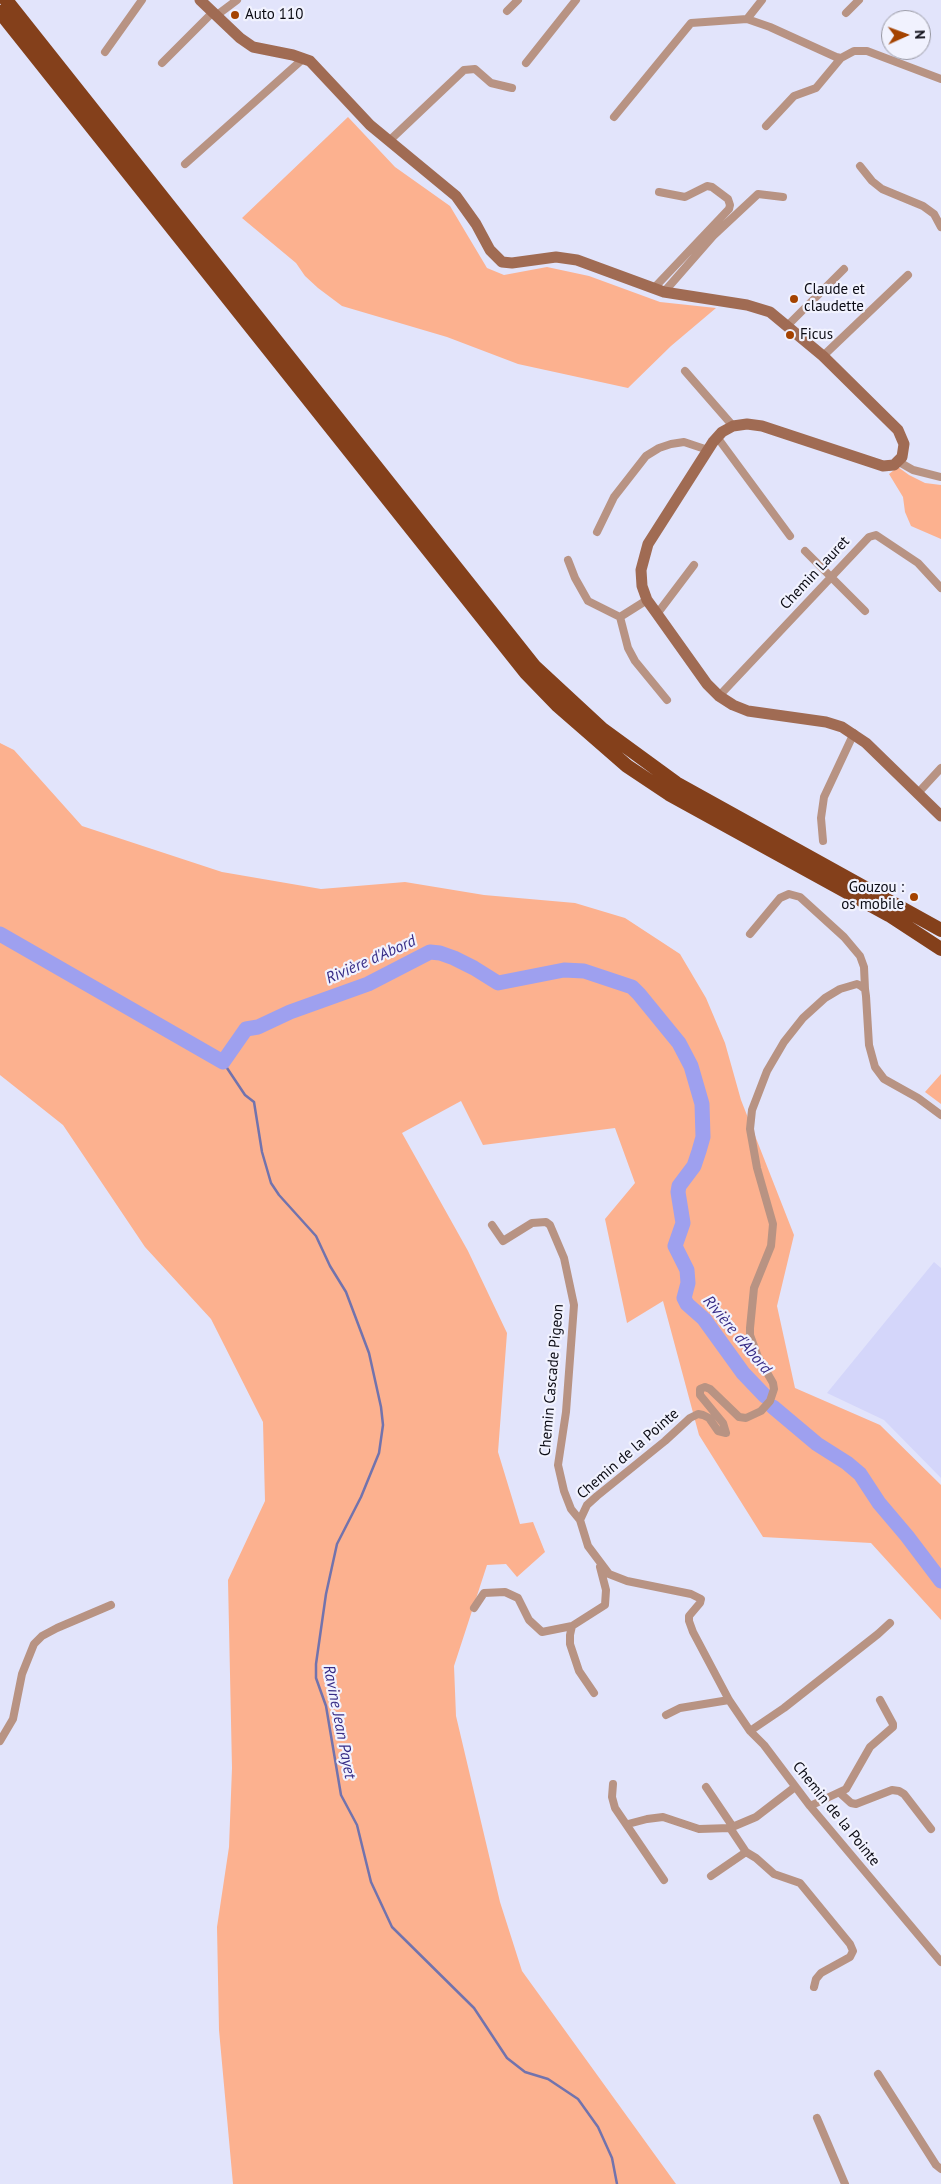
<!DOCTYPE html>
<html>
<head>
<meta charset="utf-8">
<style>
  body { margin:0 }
  #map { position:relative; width:941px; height:2184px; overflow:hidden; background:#e2e4fb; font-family:"PT Sans",sans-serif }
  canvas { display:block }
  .north { position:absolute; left:881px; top:10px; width:50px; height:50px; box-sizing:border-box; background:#f1f2fe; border:1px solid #9595a0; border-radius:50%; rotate:88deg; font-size:14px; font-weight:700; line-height:20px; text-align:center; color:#0a0a13 }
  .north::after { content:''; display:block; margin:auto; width:18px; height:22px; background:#a44200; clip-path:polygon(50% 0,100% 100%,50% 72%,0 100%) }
</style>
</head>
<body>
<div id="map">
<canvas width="941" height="2184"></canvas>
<div class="north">N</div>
</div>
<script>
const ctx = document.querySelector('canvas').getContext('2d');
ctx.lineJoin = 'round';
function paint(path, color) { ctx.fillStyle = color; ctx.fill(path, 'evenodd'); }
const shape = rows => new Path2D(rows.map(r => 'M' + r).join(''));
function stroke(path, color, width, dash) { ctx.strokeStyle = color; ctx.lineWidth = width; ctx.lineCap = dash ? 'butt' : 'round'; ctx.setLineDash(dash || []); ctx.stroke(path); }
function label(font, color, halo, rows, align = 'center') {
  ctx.font = font + ' "PT Sans",sans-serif'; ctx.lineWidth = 4.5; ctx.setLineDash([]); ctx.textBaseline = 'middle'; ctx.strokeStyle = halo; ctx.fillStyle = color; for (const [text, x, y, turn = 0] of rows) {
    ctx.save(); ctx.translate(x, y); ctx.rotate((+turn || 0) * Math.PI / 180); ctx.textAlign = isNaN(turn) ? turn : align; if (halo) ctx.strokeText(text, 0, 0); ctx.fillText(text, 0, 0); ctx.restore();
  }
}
paint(shape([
  [934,1262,941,1268,941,1478,884,1420,827,1393]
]), '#d4d6fa');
paint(shape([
  [348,117,395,167,450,206,487,268,504,275,547,267,589,276,660,302,716,308,671,346,628,388,518,364,447,337,342,306,318,288,305,276,296,263,242,218],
  [898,467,909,475,925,483,941,485,941,539,911,526,905,512,903,497,889,474],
  [0,743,14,750,82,826,222,872,321,889,405,882,484,895,575,903,625,918,680,954,706,998,725,1043,741,1100,794,1235,777,1306,795,1388,880,1425,941,1485,941,1620,871,1543,763,1537,699,1435,663,1301,627,1323,605,1219,635,1183,615,1128,483,1145,461,1101,402,1133,468,1251,507,1333,498,1452,520,1524,533,1522,545,1552,517,1577,506,1564,487,1565,454,1666,456,1716,500,1902,522,1971,676,2184,233,2184,219,2030,217,1927,229,1847,232,1768,228,1580,265,1501,263,1422,211,1319,145,1247,63,1125,0,1075],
  [941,1074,941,1104,925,1092]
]), '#fcb18f');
stroke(shape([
  [223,1062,245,1095,254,1102,262,1152,271,1183,279,1195,316,1236,330,1266,346,1292,369,1353,381,1407,383,1425,379,1453,361,1497,337,1544,326,1594,316,1664,316,1678,326,1706,341,1795,357,1825,371,1882,392,1927,474,2008,507,2058,525,2072,548,2079,578,2099,598,2127,612,2158,617,2184]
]), '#7273ad', 2.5);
stroke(shape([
  [0,934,223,1062,246,1029,258,1027,290,1012,368,984,430,952,440,953,454,958,474,968,498,983,564,970,584,971,632,987,639,994,679,1043,691,1066,702,1104,703,1137,699,1151,694,1166,679,1186,678,1192,683,1223,675,1246,687,1270,688,1283,684,1298,687,1304,704,1319,743,1373,765,1396],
  [773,1407,817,1444,847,1463,860,1474,879,1503,907,1536,941,1581]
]), '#9ea0ef', 15);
stroke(shape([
  [507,11,518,0],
  [846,13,859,0],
  [217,15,237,0],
  [747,19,762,0],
  [105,52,142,0],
  [162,63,213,12],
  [526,63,576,0],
  [614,117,691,23,747,19,770,27,836,57,841,58,854,51,867,51,941,79],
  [766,126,794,96,816,88,841,58],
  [389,141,464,70,475,69,491,83,512,88],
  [185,164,304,58],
  [860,166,872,181,882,189,923,206,934,214,941,227],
  [654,288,729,209,730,205,728,199,712,187,707,186,685,197,659,192],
  [664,292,713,236,758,194,783,197],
  [788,325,844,269],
  [823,356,908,275],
  [685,371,733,426],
  [717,437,790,536],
  [899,462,913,470,941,477],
  [597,532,614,497,646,456,659,448,671,444,684,442,708,450],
  [805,551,865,611],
  [568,560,575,578,588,601,620,617,628,648,635,661,667,700],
  [657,614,694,565],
  [620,617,647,600],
  [719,696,869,537,876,535,918,563,941,588],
  [918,793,941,768],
  [823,841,821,818,824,797,854,733],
  [750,934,780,898,789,894,800,897,844,937,860,956,864,967,865,989],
  [941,1115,918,1098,884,1079,875,1067,869,1045,866,996,865,989,861,986,857,984,840,989,825,998,803,1018,784,1042,767,1071,752,1110,750,1129,757,1168,773,1224,771,1246,754,1288,750,1328,750,1335,758,1357,773,1383,774,1389,770,1401,761,1411,746,1418,739,1417,710,1389,705,1387,700,1389,700,1395,723,1423,726,1433,718,1431,709,1418,703,1415,698,1414,690,1418,665,1441,597,1496,587,1505,580,1520,588,1546,609,1574,627,1581,691,1594,701,1599,700,1603,689,1616,689,1621,693,1632,729,1700,750,1731,764,1745,810,1806,941,1962],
  [492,1225,503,1241,532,1223,546,1222,550,1225,564,1258,574,1305,566,1412,558,1465,564,1491,571,1509,580,1520],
  [474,1608,484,1593,505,1592,518,1598,529,1620,542,1632,572,1626],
  [594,1693,579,1671,570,1644,570,1635,572,1626,605,1605,606,1590,600,1567],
  [666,1715,680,1708,729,1700],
  [750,1731,784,1708,878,1634,890,1623],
  [0,1741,13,1719,22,1674,34,1644,42,1636,57,1628,111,1605],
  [613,1784,612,1797,615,1808,664,1880],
  [706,1787,733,1827],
  [840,1793,851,1803,856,1804,892,1790,899,1791,904,1794,931,1829],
  [810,1806,846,1789,870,1747,893,1727,893,1724,880,1700],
  [628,1824,647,1819,663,1817,699,1829,730,1828,756,1817,795,1787],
  [746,1852,756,1858,774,1874,800,1883,850,1944,853,1951,850,1957,821,1973,816,1979,814,1987],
  [711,1876,746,1852,730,1828],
  [878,2074,936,2165,941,2169],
  [817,2118,845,2184]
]), '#b89383', 8);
stroke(shape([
  [200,0,240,38,253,47,293,55,310,61,370,125,456,196,476,224,490,250,502,262,512,263,556,257,577,260,664,292,747,305,770,312,823,356,898,430,904,444,902,457,894,465,883,466,762,426,747,424,733,426,722,432,713,442,648,544,641,570,642,586,647,600,655,611,707,684,719,696,733,705,748,711,826,722,842,727,866,743,941,816]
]), '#a06b53', 11);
stroke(shape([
  [6,0,535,667,602,729,676,783,941,930],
  [0,12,526,673,557,705,627,766,669,794,889,915,941,949]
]), '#84401b', 14);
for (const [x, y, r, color] of [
  [235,15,5,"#a44200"],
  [794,299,5,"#a44200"],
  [790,335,5,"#a44200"],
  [914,897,5,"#a44200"]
]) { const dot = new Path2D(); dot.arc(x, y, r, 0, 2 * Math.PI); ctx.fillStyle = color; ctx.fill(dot); stroke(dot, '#f1f2fe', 2); }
label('15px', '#0a0a13', '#f1f2fe', [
  ["Auto 110",245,15],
  ["Claude et",804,290],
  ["claudette",804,307],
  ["Ficus",800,335],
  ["Gouzou :",904,888,"right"],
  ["os mobile",904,905,"right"]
], 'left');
label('15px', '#0a0a13', '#f1f2fe', [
  ["Chemin Lauret",815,573,-47],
  ["Chemin Cascade Pigeon",552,1380,-85],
  ["Chemin de la Pointe",628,1454,-41],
  ["Chemin de la Pointe",836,1814,51]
]);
label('italic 16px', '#372c86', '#f1f2fe', [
  ["Rivière d'Abord",371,960,-24],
  ["Rivière d'Abord",737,1335,50],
  ["Ravine Jean Payet",339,1722,79]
]);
</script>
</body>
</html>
